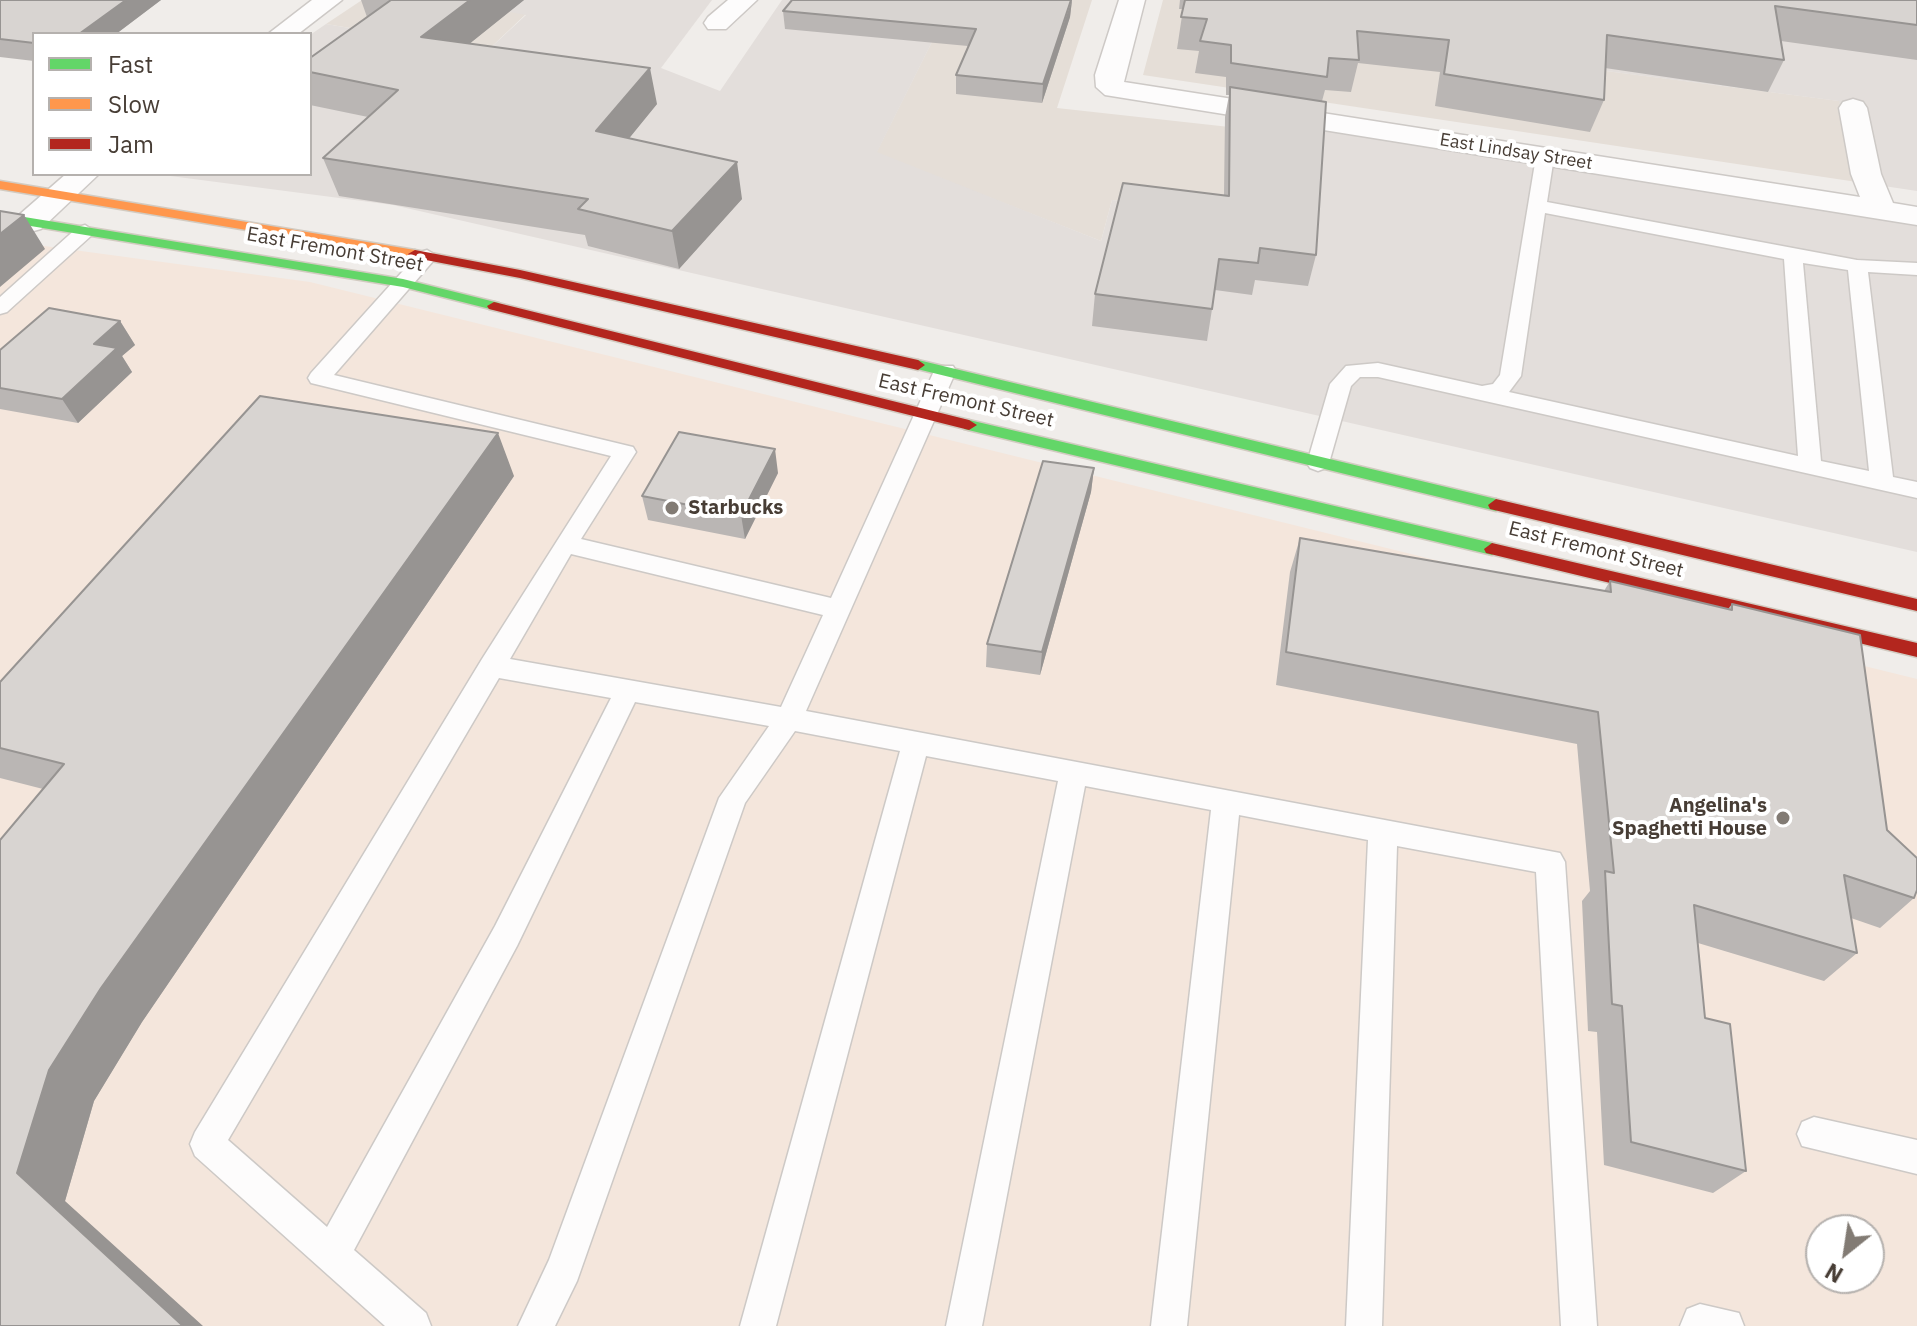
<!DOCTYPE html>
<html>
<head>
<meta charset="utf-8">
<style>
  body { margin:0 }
  #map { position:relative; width:1917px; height:1326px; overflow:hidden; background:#f0edea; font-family:"IBM Plex Sans",sans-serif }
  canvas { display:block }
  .legend { position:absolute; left:32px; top:32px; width:280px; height:144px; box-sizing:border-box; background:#fff; border:2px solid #b5b1ae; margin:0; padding:10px 14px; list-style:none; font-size:24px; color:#473d35 }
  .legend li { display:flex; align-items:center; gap:16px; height:40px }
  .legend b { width:40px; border:2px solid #b5b1ae }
  .north { position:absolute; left:1805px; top:1214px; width:80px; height:80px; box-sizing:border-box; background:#fff; border:2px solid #b5b1ae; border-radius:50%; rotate:210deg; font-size:22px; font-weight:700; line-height:32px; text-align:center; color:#473d35 }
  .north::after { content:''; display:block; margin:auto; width:28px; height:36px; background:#827b74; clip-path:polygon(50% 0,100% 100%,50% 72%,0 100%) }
</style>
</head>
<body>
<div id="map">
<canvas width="1917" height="1326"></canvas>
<ul class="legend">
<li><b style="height:10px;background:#63d668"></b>Fast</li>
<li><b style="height:10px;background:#ff974d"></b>Slow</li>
<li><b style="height:10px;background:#b3261e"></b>Jam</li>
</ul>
<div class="north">N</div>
</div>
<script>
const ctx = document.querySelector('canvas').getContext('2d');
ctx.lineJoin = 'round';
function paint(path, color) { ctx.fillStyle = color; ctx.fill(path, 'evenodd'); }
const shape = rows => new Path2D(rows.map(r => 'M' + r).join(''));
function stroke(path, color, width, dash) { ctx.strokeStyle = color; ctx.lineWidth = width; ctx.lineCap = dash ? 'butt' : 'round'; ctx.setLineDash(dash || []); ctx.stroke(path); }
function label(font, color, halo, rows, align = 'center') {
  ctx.font = font + ' "IBM Plex Sans",sans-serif'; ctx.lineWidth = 8; ctx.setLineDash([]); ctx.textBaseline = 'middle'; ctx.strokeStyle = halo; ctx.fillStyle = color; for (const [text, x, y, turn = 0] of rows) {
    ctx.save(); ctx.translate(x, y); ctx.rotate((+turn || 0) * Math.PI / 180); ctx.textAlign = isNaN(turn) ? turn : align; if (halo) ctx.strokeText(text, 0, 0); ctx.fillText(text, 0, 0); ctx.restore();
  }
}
paint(shape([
  [362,0,458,0,526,14,487,51,326,24],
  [953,0,1092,0,1057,108,1293,134,1284,221,1112,200,1101,241,876,153],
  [1163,0,1307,0,1303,32,1840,101,1857,182,1143,75]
]), '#e5ded7');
paint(shape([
  [0,240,310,282,1917,679,1917,1326,0,1326],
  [1821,1230,1869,1230,1869,1278,1821,1278]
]), '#f4e6dc');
paint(shape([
  [445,0,712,0,661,68,720,91,782,0,953,0,877,152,1101,241,1112,200,1283,221,1296,111,1917,213,1917,552,393,205,155,174,310,174,310,35,326,24,487,51,526,15],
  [1917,0,1917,191,1857,182,1839,101,1303,32]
]), '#e3dedb');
const lane = shape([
  [1545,152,1554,157,1547,202,1857,260,1917,263,1917,275,1868,272,1893,477,1917,482,1917,498,1378,377,1360,377,1351,386,1329,463,1326,468,1318,471,1310,468,1307,463,1330,384,1346,366,1378,363,1482,386,1493,384,1500,375,1536,157,1545,152],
  [1545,213,1784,259,1798,456,1509,392,1521,376,1545,213],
  [1803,263,1848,270,1869,471,1821,461,1803,263],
  [85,225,94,231,92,235,7,312,0,314,0,297,78,227,85,225],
  [427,250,437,256,434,260,334,375,633,447,636,452,581,539,831,598,934,371,937,366,953,366,956,371,806,711,1560,853,1565,862,1597,1326,1561,1326,1536,872,1397,846,1382,1326,1346,1326,1368,840,1239,815,1187,1326,1151,1326,1211,810,1085,786,982,1326,946,1326,1058,781,926,756,776,1326,740,1326,900,751,795,731,745,803,577,1281,555,1326,518,1326,549,1260,719,798,769,726,635,702,517,946,354,1250,426,1313,431,1326,385,1326,195,1156,190,1144,195,1132,482,659,611,456,311,383,308,378,311,373,420,252,427,250],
  [571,554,823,615,781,707,510,659,571,554],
  [499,678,611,698,495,926,327,1227,228,1140,499,678],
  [1814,1117,1917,1140,1917,1174,1802,1146,1797,1134,1802,1122,1814,1117],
  [1700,1304,1739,1313,1744,1326,1680,1326,1687,1309,1700,1304]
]);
const street = shape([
  [312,0,342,0,298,34,268,34,312,0],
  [728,0,757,0,726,29,708,29,704,23,708,17,728,0],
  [1119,0,1145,0,1124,82,1860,197,1851,174,1839,108,1843,102,1853,99,1863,102,1867,108,1881,174,1893,203,1917,207,1917,225,1105,95,1096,87,1095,75,1119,0],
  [66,174,99,174,41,229,30,232,19,229,14,222,19,215,66,174]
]);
const fast = shape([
  [0,213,403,279,499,303,501,306,494,310,403,287,0,221,0,213],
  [918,360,1496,499,1504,505,1496,511,913,368,913,362,918,360],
  [969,420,1492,543,1500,549,1492,555,964,429,964,421,969,420]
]);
const slow = shape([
  [0,181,415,250,422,254,415,258,0,189,0,181]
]);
const jam = shape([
  [415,250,520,270,918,360,925,365,918,370,520,278,410,257,408,254,415,250],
  [494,302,969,420,977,425,969,430,489,309,487,306,494,302],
  [1496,499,1917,599,1917,611,1490,509,1488,505,1496,499],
  [1492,543,1917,643,1917,657,1486,553,1484,549,1492,543]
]);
stroke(lane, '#cdc9c6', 3);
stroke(street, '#cdc9c6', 3);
stroke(fast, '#d2cbc1', 3);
stroke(slow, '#d2cbc1', 3);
stroke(jam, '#d2cbc1', 3);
paint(lane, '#fdfcfc');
paint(street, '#fdfcfc');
paint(fast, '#63d668');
paint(slow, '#ff974d');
paint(jam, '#b3261e');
paint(shape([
  [0,0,161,0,116,34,34,34,34,61,0,57],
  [361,0,524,0,469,44,657,104,629,138,742,199,679,269,588,246,585,235,339,196,323,158,368,117,310,105,310,58,367,17],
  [1072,0,1070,17,1042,103,956,94,956,75,968,46,785,29,783,11],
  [1180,0,1917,0,1917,60,1781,41,1784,60,1768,92,1605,68,1604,100,1590,132,1435,106,1440,72,1358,63,1351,92,1325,90,1322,101,1316,255,1308,286,1255,280,1252,295,1215,290,1207,341,1092,326,1095,294,1224,195,1225,117,1229,95,1226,95,1226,77,1195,73,1199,51,1177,49,1183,9,1179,9],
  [120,321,135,345,122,356,132,372,78,423,0,409,0,350],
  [1094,468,1091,492,1040,675,986,667,987,644],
  [778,473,745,539,648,520,642,496],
  [514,476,142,1022,94,1101,65,1201,0,1326,43,789,0,778,0,682],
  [1300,538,1604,591,1610,581,1728,609,1732,604,1887,830,1914,898,1880,928,1851,918,1857,953,1824,981,1698,943,1705,1018,1746,1171,1713,1193,1604,1165,1597,1032,1588,1031,1582,901,1590,891,1577,744,1276,685,1290,572]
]), '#bab6b4');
paint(shape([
  [126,0,161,0,116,34,79,34],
  [470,0,524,0,433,73,421,37],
  [1072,0,1070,17,1042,103,1043,84],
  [650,68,657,104,605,168,596,131],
  [737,162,742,199,679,269,672,231],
  [24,215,45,249,0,287,0,234],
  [120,321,135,345,122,356,132,372,78,423,62,399,94,344],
  [498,433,514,476,142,1022,94,1101,65,1201,203,1326,183,1326,17,1173,49,1070,101,988],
  [775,449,778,473,745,539,741,515],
  [1094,468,1091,492,1040,675,1042,652]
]), '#979492');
const building = shape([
  [0,0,126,0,79,34,34,34,34,43,0,39,0,0],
  [391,0,470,0,421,37,650,68,596,131,737,162,672,231,578,209,588,199,323,158,398,90,310,72,310,58,391,0],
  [792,0,1071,0,1043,84,956,75,976,29,783,11,792,0],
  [1185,0,1917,0,1917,25,1775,6,1784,60,1607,35,1604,100,1444,74,1449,40,1357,31,1359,60,1329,58,1327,77,1231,63,1231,45,1200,41,1207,19,1181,17,1185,0],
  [1230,87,1326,102,1316,255,1260,248,1258,263,1219,259,1212,309,1095,294,1123,183,1229,196,1230,87],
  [0,211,24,215,0,234,0,211],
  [49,308,120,321,94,344,117,348,62,399,0,388,0,350,49,308],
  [260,396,498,433,101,988,49,1070,17,1173,183,1326,0,1326,0,840,64,764,0,748,0,682,260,396],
  [679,432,775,449,741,515,642,496,679,432],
  [1043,461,1094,468,1042,652,987,644,1043,461],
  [1300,538,1611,592,1610,581,1732,610,1732,604,1860,635,1887,830,1917,858,1917,890,1914,898,1844,875,1857,953,1694,905,1705,1018,1730,1024,1746,1171,1631,1142,1622,1006,1612,1004,1605,871,1614,873,1598,712,1286,652,1300,538]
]);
paint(building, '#d8d4d1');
stroke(building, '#979492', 2);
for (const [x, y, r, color] of [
  [672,508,8,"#827b74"],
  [1783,818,8,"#827b74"]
]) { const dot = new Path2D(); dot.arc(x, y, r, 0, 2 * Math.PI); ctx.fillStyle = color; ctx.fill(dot); stroke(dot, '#fff', 3); }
label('18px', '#473d35', '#fff', [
  ["East Lindsay Street",1516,152,9]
]);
label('20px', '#473d35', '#fff', [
  ["East Fremont Street",335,250,10],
  ["East Fremont Street",966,401,13],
  ["East Fremont Street",1596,550,14]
]);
label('bold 20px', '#473d35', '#fff', [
  ["Starbucks",688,508],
  ["Angelina's",1767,806,"right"],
  ["Spaghetti House",1767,829,"right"]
], 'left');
</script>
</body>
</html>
